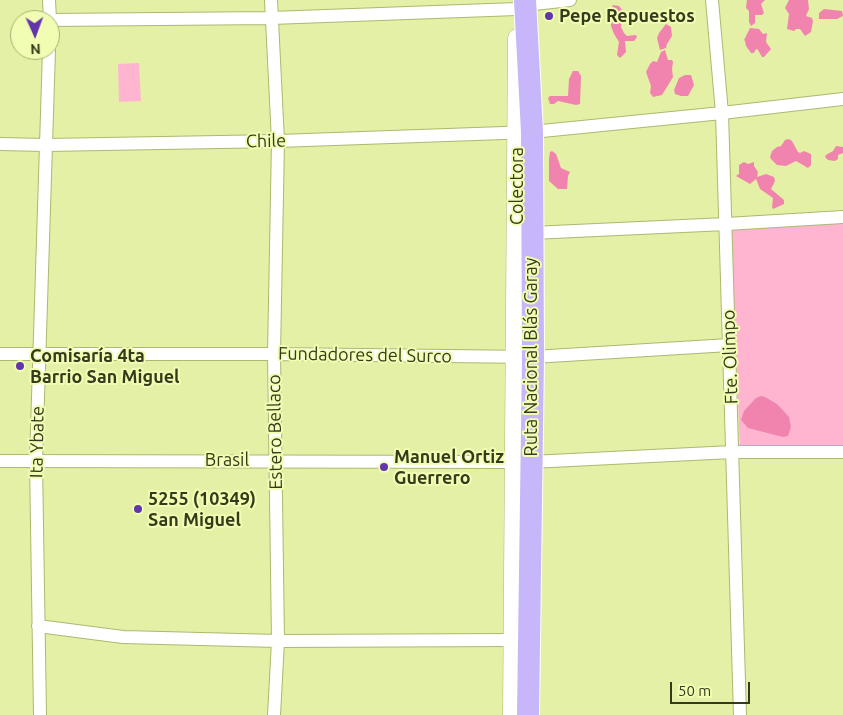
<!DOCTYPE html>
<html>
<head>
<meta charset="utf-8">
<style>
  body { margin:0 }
  #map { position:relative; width:843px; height:715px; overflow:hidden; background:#e4f0a5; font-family:Ubuntu,sans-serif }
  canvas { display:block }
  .north { position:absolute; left:10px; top:10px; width:50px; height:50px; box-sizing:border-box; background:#f1fdb2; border:1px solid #a6af76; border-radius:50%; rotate:178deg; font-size:14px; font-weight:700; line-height:20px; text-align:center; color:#363a1c }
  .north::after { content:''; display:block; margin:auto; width:18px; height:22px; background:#6235ad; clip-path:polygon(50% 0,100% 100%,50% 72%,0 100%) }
  .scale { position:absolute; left:670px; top:682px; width:80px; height:22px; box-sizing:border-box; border:2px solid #363a1c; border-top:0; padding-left:6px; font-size:15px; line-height:18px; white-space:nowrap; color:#363a1c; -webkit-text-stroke:4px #f1fdb2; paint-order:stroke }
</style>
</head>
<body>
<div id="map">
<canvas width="843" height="715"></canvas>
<div class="north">N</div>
<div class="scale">50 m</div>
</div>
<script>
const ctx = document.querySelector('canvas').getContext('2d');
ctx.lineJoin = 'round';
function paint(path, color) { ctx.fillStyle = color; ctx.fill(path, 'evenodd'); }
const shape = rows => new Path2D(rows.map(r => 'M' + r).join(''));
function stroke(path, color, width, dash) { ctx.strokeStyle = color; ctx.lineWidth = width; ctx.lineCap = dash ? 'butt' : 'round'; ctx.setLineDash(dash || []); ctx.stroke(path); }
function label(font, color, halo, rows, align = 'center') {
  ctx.font = font + ' Ubuntu,sans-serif'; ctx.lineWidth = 4; ctx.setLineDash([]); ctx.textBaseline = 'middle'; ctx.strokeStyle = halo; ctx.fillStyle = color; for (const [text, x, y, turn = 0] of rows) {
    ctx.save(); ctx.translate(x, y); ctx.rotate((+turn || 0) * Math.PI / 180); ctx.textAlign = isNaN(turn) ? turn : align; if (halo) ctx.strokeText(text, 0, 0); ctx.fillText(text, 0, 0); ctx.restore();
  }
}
paint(shape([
  [139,63,141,101,119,102,118,64],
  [843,222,843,447,740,448,731,229]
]), '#ffb4cf');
paint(shape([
  [747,0,765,0,761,4,764,13,762,15,755,15,755,23,751,26,749,22,749,11,746,8],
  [789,0,808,0,809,9,806,16,812,18,813,21,811,32,805,36,800,29,796,29,794,31,787,29,789,14,785,8],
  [613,5,619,6,622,10,621,27,624,33,627,36,636,35,637,37,634,41,625,41,626,52,620,58,617,55,619,42,614,34,611,26,610,11],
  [824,9,842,11,843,16,837,19,819,19,819,13],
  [666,24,671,27,672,36,667,44,666,48,660,50,657,38,659,33],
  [750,28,759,29,763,34,767,33,766,42,771,49,764,57,762,57,758,50,756,49,754,53,751,53,746,46,745,41,744,40],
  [665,50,668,60,672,60,673,62,672,69,673,77,662,95,653,97,650,93,651,86,646,72,650,64,653,61,657,62,661,52],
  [573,71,578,71,581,76,580,104,576,105,558,101,554,104,550,104,548,98,550,96,568,96,569,79],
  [685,75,691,75,694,85,688,96,681,96,675,94,674,90,679,78],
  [789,139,792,141,798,152,800,153,804,151,811,154,811,165,808,168,796,161,786,166,777,165,771,159,770,157,772,151,777,147,781,146,785,140],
  [836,146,843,147,843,153,838,155,838,159,835,161,828,160,825,157,826,155,833,151],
  [552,151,556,154,561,168,570,172,568,176,567,189,558,189,549,181,549,159,550,152],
  [744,162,748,164,754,162,754,166,758,172,757,177,766,174,774,177,775,181,771,189,784,200,784,204,773,209,772,207,773,198,760,189,756,179,750,184,736,176,739,174,739,165],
  [761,396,765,397,777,404,789,417,791,427,788,436,783,437,748,428,741,420,744,411,756,398]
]), '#f184af');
const street = shape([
  [49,0,50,20],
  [271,0,278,141,274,354,278,641,274,715],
  [712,0,722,113,740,715],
  [50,20,271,18,517,9,525,5,570,0],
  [0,144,46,145,278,141,532,132,722,113,843,99],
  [532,233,726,224,843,217],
  [0,354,274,354,533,357,729,345],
  [0,461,515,462],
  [531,462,732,452,843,452],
  [38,626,123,637,278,641,513,640],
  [40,715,36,461,49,50]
]);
const secondary = shape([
  [512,715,517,38]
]);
const highway = shape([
  [525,0,532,132,533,357,528,715]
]);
stroke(street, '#adb870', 14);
stroke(secondary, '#adb870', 19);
stroke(highway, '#fff', 24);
stroke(street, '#fff', 12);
stroke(secondary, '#fff', 18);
stroke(highway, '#c7b6f9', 22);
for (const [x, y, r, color] of [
  [549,16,5,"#6235ad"],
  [20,366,5,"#6235ad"],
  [384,467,5,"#6235ad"],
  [138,509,5,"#6235ad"]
]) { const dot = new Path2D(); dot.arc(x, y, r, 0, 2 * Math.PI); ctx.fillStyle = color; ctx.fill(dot); stroke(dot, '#f1fdb2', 2); }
label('bold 18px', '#363a1c', '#f1fdb2', [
  ["Pepe Repuestos",559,16],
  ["Comisaría 4ta",30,356],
  ["Barrio San Miguel",30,377],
  ["Manuel Ortiz",394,457],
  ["Guerrero",394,478],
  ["5255 (10349)",148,499],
  ["San Miguel",148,520]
], 'left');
label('18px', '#363a1c', '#f1fdb2', [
  ["Chile",266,141,-1],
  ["Colectora",517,186,-90],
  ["Fundadores del Surco",365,355,1],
  ["Ruta Nacional Blás Garay",531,357,-90],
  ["Fte. Olimpo",730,357,-92],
  ["Estero Bellaco",275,432,-91],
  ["Ita Ybate",37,442,-89],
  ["Brasil",227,460]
]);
</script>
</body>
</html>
